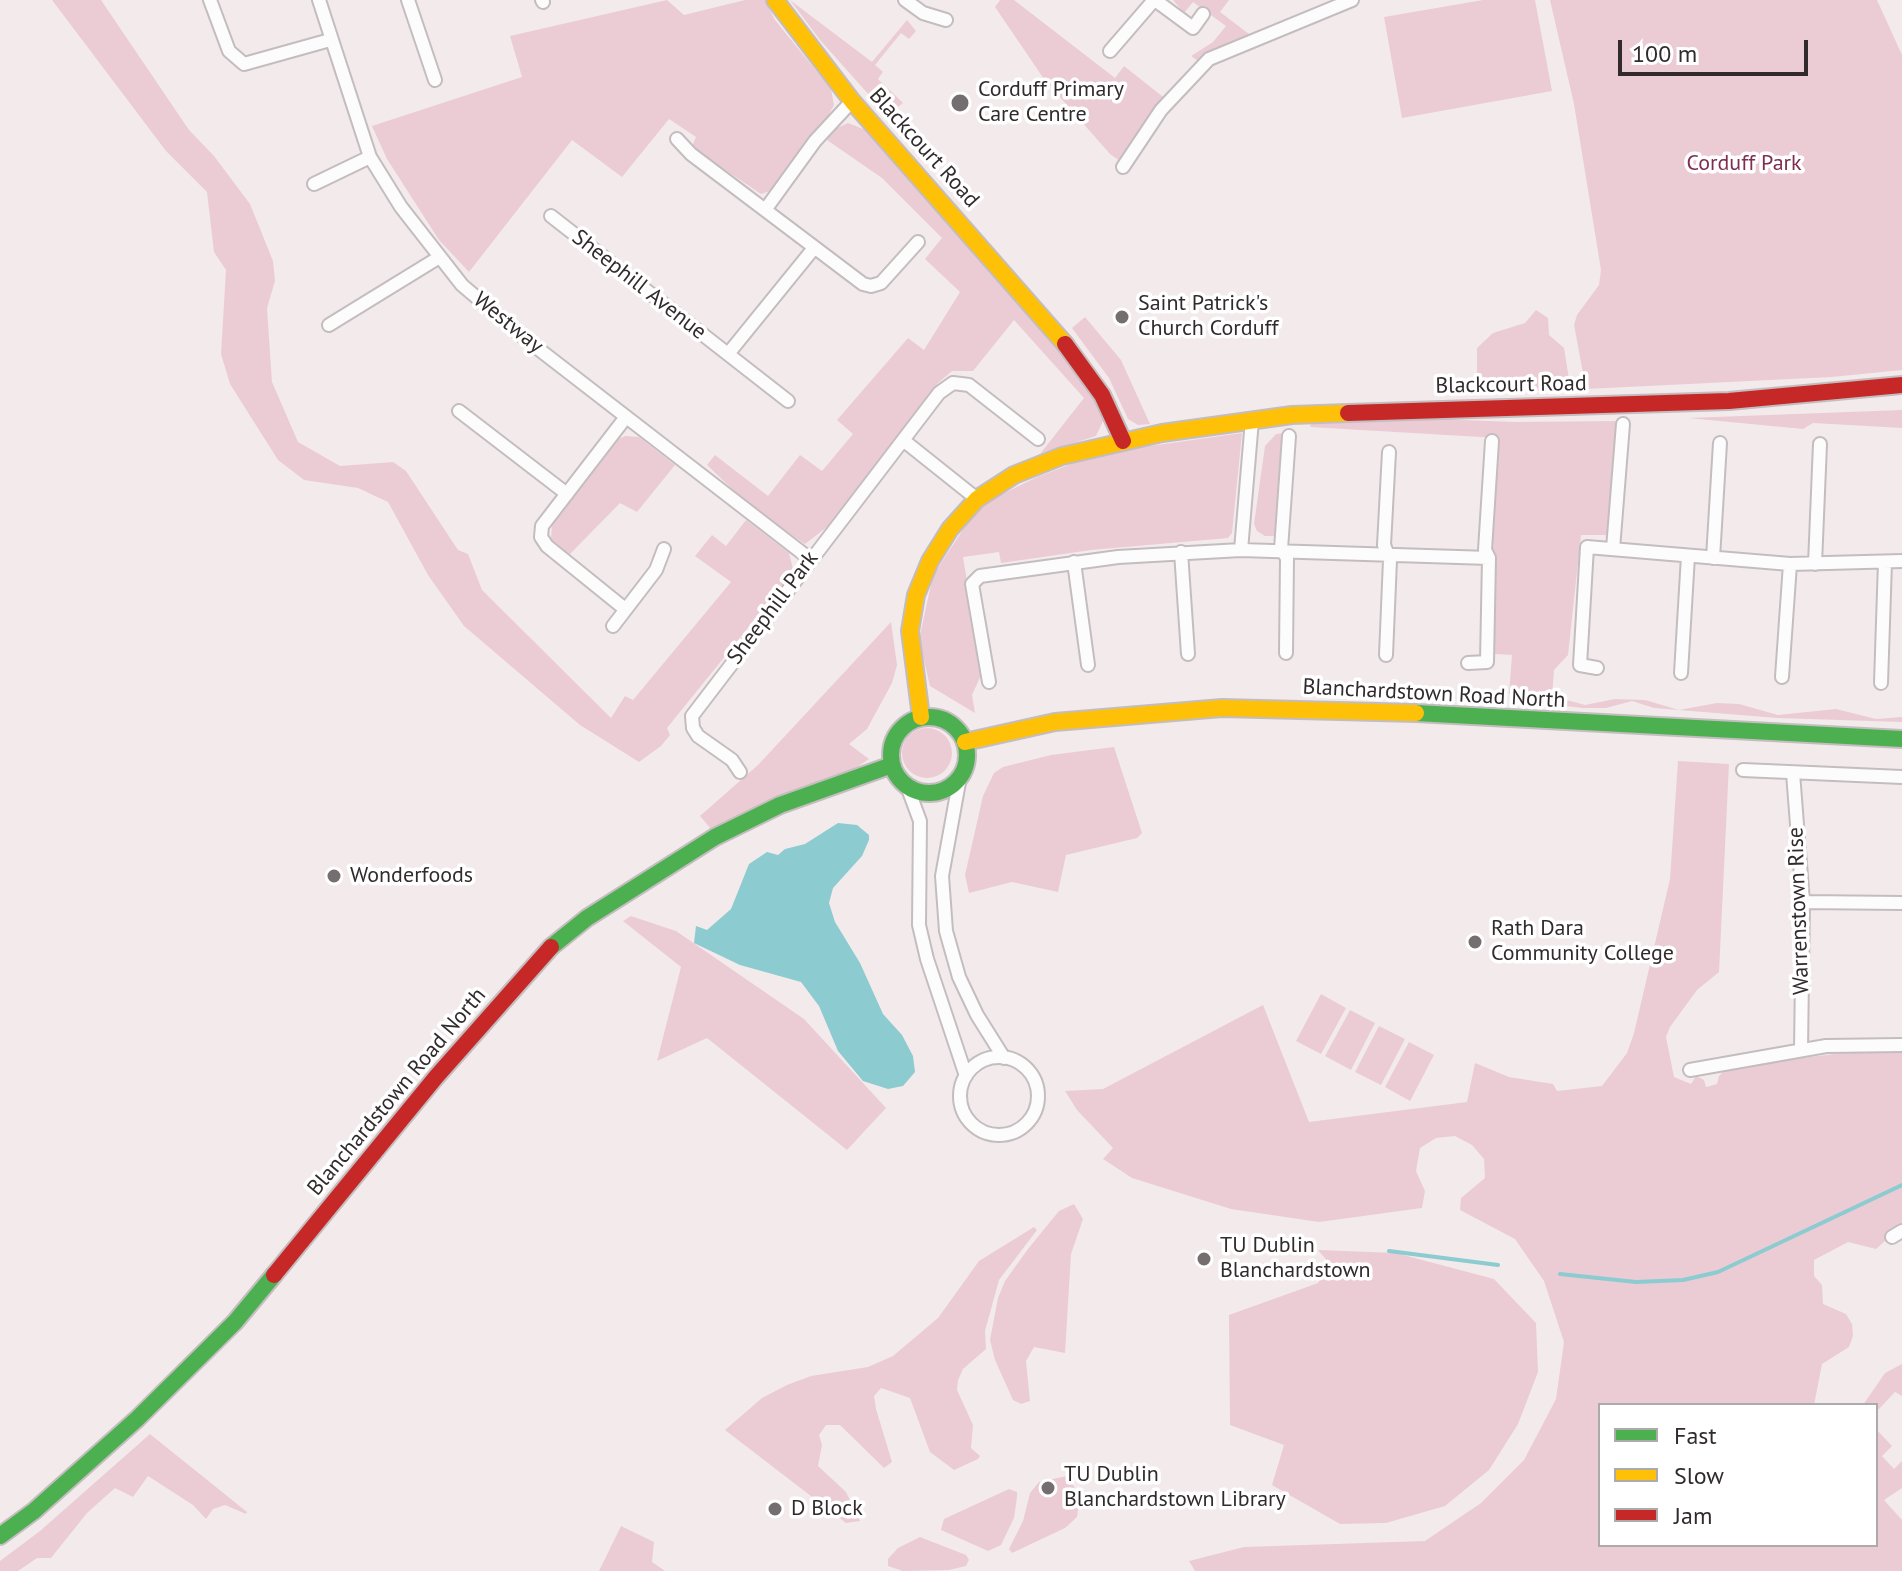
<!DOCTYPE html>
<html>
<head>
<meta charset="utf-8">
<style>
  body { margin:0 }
  #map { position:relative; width:1902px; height:1571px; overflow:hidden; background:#f3eaec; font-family:"PT Sans",sans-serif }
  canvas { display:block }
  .legend { position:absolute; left:1598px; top:1403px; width:280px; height:144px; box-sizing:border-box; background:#fff; border:2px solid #adaaab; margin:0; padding:10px 14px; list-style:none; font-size:24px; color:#312b2d }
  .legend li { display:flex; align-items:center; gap:16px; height:40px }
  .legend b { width:40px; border:2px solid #adaaab }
  .scale { position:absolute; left:1618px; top:40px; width:190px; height:36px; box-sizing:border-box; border:4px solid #312b2d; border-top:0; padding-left:10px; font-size:24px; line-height:28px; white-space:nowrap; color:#312b2d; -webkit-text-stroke:6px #fff; paint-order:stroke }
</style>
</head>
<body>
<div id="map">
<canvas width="1902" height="1571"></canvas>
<ul class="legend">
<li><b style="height:10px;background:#4caf50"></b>Fast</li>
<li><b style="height:10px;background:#ffc107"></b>Slow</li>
<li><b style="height:10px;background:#c62828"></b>Jam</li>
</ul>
<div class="scale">100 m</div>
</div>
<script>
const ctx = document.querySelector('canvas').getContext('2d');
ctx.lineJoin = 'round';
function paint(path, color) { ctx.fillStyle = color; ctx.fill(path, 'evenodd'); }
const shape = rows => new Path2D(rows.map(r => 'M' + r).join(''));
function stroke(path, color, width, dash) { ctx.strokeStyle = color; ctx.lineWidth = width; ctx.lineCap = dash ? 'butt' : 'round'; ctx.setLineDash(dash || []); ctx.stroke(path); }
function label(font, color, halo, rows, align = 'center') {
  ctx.font = font + ' "PT Sans",sans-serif'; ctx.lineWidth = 7; ctx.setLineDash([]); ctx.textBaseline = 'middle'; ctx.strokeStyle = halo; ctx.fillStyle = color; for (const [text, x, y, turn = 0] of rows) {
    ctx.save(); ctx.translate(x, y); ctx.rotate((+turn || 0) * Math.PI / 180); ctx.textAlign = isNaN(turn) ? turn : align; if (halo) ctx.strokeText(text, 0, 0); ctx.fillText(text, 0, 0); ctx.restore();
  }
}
paint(shape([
  [52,0,101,0,189,130,214,156,250,204,273,261,275,281,267,308,272,382,298,442,340,466,393,462,406,471,458,550,468,554,482,590,611,718,625,696,633,700,731,582,695,556,712,535,726,546,746,520,789,553,793,569,785,582,667,728,670,735,661,746,639,762,580,725,464,626,428,575,388,502,358,488,304,480,278,460,230,384,221,354,226,270,214,252,207,192,166,151],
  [667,0,684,15,745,0,765,0,775,20,831,89,834,105,827,118,770,191,761,194,694,149,692,146,696,137,669,119,622,177,572,140,469,272,439,240,387,159,372,126,522,77,510,36],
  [790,0,872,62,907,20,916,31,909,39,901,33,875,65,883,72,878,79,903,103,887,115,820,40],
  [1000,0,1014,0,1115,78,1124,66,1167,100,1123,163,1110,154,1044,79,995,7],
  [1173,0,1229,0,1220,12,1249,34,1198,61,1191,56,1213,42,1226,26,1193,2,1184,13],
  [1483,0,1535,0,1552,91,1402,118,1384,17],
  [1550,0,1877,0,1902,55,1902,370,1832,377,1586,389,1574,325,1577,315,1599,285,1601,270,1574,104],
  [848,123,866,130,1061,353,1088,388,1103,421,1096,436,1040,454,1084,398,1014,320,973,371,952,371,938,383,827,527,805,544,751,507,707,465,715,455,768,496,800,455,822,471,853,434,837,420,908,338,924,350,960,292,925,259,942,238,882,178,827,140,835,129],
  [1536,310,1548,318,1549,335,1564,348,1570,385,1553,391,1477,392,1477,348,1493,333,1525,323],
  [1085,317,1121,360,1150,424,1138,425,1128,419,1109,378,1072,328],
  [1902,410,1902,428,1813,423,1803,429,1688,418],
  [1437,419,1515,422,1617,421,1609,535,1581,535,1568,655,1554,670,1552,696,1585,705,1615,699,1645,700,1679,710,1717,703,1739,704,1778,715,1836,709,1876,719,1902,717,1902,722,1777,718,1654,708,1632,701,1606,708,1583,708,1539,703,1525,693,1509,694,1512,655,1495,654,1492,542,1498,438,1310,427,1311,423],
  [1242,433,1232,533,1228,538,1091,550,1001,563,999,552,963,557,982,673,972,695,975,713,930,686,919,640,933,575,972,516,990,500,1037,477,1100,453],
  [1284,433,1279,536,1265,536,1257,531,1254,524,1265,446,1276,434],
  [625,436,639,437,675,465,637,512,620,503,568,556,551,539,552,525,619,439],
  [891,622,897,665,892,683,867,729,849,744,869,759,853,770,711,829,700,816,758,765],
  '902 753a25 25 0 1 1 50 0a25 25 0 1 1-50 0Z',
  [1114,747,1142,833,1137,838,1066,855,1058,892,1012,882,969,893,965,875,983,796,994,773,1003,767,1051,755],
  [1678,761,1729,764,1719,972,1697,990,1670,1027,1666,1037,1674,1077,1691,1084,1696,1076,1704,1080,1706,1087,1717,1084,1719,1076,1725,1070,1761,1063,1843,1053,1902,1052,1902,1226,1876,1249,1848,1242,1814,1260,1814,1276,1822,1285,1823,1304,1846,1314,1852,1324,1853,1336,1849,1347,1822,1364,1814,1405,1600,1405,1600,1545,1876,1545,1876,1405,1863,1405,1885,1373,1902,1364,1902,1396,1895,1392,1878,1410,1876,1429,1892,1446,1882,1456,1894,1469,1902,1461,1902,1488,1884,1500,1902,1520,1902,1571,1195,1571,1189,1561,1244,1547,1425,1541,1481,1503,1524,1460,1556,1399,1564,1342,1544,1281,1515,1239,1460,1210,1461,1198,1485,1178,1484,1159,1472,1145,1455,1136,1436,1138,1420,1148,1416,1171,1425,1191,1422,1208,1319,1222,1231,1209,1132,1178,1103,1159,1113,1148,1077,1110,1065,1091,1103,1089,1263,1005,1309,1122,1467,1102,1475,1063,1509,1077,1553,1084,1557,1091,1602,1086,1627,1053,1634,1033,1670,879],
  [631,916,676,931,804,1019,886,1108,847,1150,707,1038,657,1061,681,967,623,921],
  [1321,994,1346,1008,1321,1054,1296,1041],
  [1350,1010,1375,1023,1351,1070,1325,1056],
  [1379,1026,1405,1039,1381,1085,1355,1072],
  [1409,1042,1434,1055,1410,1101,1385,1087],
  [1074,1204,1083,1219,1071,1254,1065,1353,1034,1347,1026,1361,1030,1401,1021,1404,1013,1400,995,1360,990,1340,998,1298,1005,1281,1028,1249,1059,1211],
  [1034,1227,1037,1230,999,1280,985,1331,986,1349,963,1369,958,1380,957,1390,973,1425,971,1448,980,1456,978,1459,954,1470,930,1452,910,1398,881,1388,874,1396,876,1409,892,1462,884,1468,840,1425,826,1425,819,1435,822,1445,818,1466,846,1492,860,1521,846,1523,725,1430,762,1398,787,1385,811,1376,868,1367,893,1356,938,1318,979,1261],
  [1318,1250,1396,1253,1494,1279,1536,1323,1538,1372,1518,1424,1489,1470,1445,1506,1386,1523,1340,1524,1272,1485,1284,1445,1230,1425,1229,1315,1318,1283,1329,1263],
  [150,1434,247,1512,246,1514,225,1505,213,1509,206,1519,193,1505,148,1476,133,1497,115,1488,87,1513,51,1558,37,1558,18,1571,0,1571,0,1561,40,1531],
  [1067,1476,1080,1496,1077,1517,1065,1528,1012,1553,1009,1549,1023,1521,1030,1493,1039,1482],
  [1009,1489,1017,1492,1017,1497,1014,1518,1001,1545,988,1551,941,1530,944,1519],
  [621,1526,654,1542,652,1562,665,1571,599,1571],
  [920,1537,966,1555,969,1560,966,1566,949,1570,903,1571,888,1566,888,1559,898,1548]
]), '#ebccd5');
paint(shape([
  [838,823,857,825,869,835,869,840,862,856,833,888,829,903,835,922,860,963,883,1014,902,1035,913,1056,915,1072,903,1086,888,1089,863,1081,838,1051,819,1006,801,982,740,965,694,943,696,926,707,930,731,909,749,864,767,852,778,855,785,849,805,844]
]), '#8ccbcf');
stroke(shape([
  [1389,1251,1498,1265],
  [1560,1274,1636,1282,1683,1280,1718,1272,1902,1185]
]), '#8ccbcf', 4);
const street = shape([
  [210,0,229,51,244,64,330,40],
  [319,0,370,157,401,207,462,285,523,337,810,559],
  [408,0,435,80],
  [542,0,543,2],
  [905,0,923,13,946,20],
  [1155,0,1193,28,1203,14],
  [1110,51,1154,0],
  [677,139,691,154,863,284,871,286,881,283,918,242],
  [1123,167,1161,110,1209,59,1352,0],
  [314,184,370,157],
  [765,210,815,141,852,101],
  [551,216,788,401],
  [329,325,438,258],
  [728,354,814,248],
  [459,411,567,494],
  [903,440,977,499],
  [1613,549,1623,424],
  [1241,550,1252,420],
  [1181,552,1188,654],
  [1713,558,1720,443],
  [1074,562,1088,665],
  [1815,564,1820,444],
  [625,609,547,546,541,537,542,526,626,417],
  [613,626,656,570,664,549],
  [1286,653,1287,558,1281,549,1289,436],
  [1386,655,1390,560,1384,545,1389,452],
  [1468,663,1487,662,1489,558,1485,550,1492,441],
  [1597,668,1580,665,1587,547,1790,564,1902,561],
  [1681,673,1688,556],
  [1782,677,1790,564],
  [989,682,972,584,980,576,1118,557,1241,550,1489,558],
  [1881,683,1885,562],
  [1743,770,1902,777],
  [740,772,732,760,698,736,693,728,692,716,939,393,953,383,969,385,1038,439],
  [1793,773,1803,902,1801,1050],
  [960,777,942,876,946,931,959,977,977,1015,1004,1058],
  [907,786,920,821,919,925,927,959,966,1076],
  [1803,902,1902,903],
  '960 1096a39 39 0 1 1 78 0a39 39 0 1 1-78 0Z',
  [1690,1070,1826,1046,1902,1045],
  [1892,1237,1902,1231]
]);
const fast = shape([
  [1416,713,1902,739],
  '891 755a38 38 0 1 1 76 0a38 38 0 1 1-76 0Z',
  [551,947,587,918,715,837,780,805,892,765],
  [0,1536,34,1511,137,1419,235,1322,274,1275]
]);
const slow = shape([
  [775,0,852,101,1065,344],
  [921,717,910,631,916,595,930,561,950,529,977,499,1014,475,1062,456,1162,433,1292,415,1348,413],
  [965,742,1055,722,1222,708,1416,713]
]);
const jam = shape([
  [1065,344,1102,395,1123,441],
  [1348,413,1729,401,1902,385],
  [274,1275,436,1077,551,947]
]);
stroke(street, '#c4bdbf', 16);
stroke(fast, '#c4bdbf', 20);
stroke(slow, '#c4bdbf', 20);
stroke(jam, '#c4bdbf', 20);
stroke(street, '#fdfcfc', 12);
stroke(fast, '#4caf50', 16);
stroke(slow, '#ffc107', 16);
stroke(jam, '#c62828', 16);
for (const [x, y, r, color] of [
  [960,103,10,"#756e70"],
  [1122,317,8,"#756e70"],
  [334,876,8,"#756e70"],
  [1475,942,8,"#756e70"],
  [1204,1259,8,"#756e70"],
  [1048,1488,8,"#756e70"],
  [775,1509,8,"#756e70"]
]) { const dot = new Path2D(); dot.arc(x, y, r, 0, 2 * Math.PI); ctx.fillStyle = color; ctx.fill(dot); stroke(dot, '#fff', 3); }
label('22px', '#312b2d', '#fff', [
  ["Corduff Primary",978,90],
  ["Care Centre",978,115],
  ["Saint Patrick's",1138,304],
  ["Church Corduff",1138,329],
  ["Wonderfoods",350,876],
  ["Rath Dara",1491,929],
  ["Community College",1491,954],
  ["TU Dublin",1220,1246],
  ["Blanchardstown",1220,1271],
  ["TU Dublin",1064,1475],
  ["Blanchardstown Library",1064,1500],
  ["D Block",791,1509]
], 'left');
label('22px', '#312b2d', '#fff', [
  ["Blackcourt Road",924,148,48],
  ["Sheephill Avenue",639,285,38],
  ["Westway",508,323,39],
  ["Blackcourt Road",1511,385,-1],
  ["Sheephill Park",773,608,-53],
  ["Blanchardstown Road North",1434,694,3],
  ["Warrenstown Rise",1799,911,-92],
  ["Blanchardstown Road North",397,1092,-50]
]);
label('22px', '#7f2d51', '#fff', [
  ["Corduff Park",1744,164]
]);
</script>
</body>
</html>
